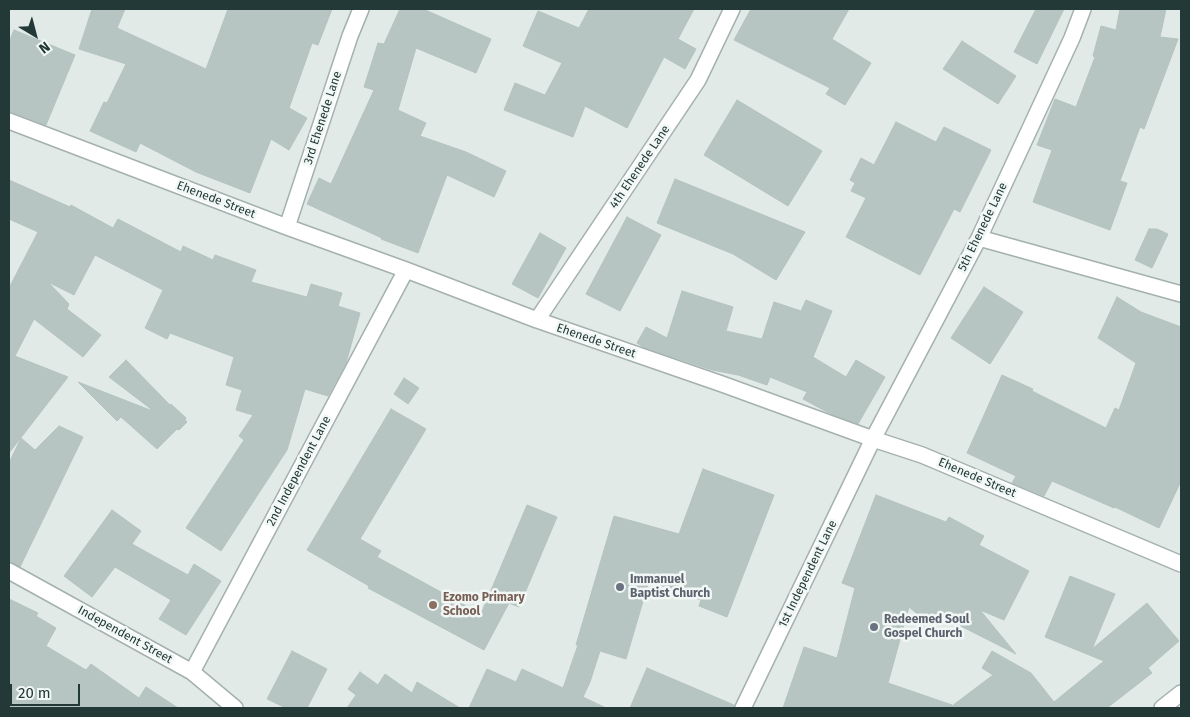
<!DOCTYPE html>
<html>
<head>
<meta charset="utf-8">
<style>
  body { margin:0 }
  #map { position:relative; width:1190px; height:717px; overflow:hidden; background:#e1eae7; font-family:"Fira Sans",sans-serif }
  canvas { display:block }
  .frame { position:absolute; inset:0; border:10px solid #223937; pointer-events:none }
  .north { position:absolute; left:10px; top:10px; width:50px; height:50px; -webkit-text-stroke:4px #f1f7f5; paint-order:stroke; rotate:143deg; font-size:14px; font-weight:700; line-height:20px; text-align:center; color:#223937 }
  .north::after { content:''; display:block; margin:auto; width:18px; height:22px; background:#223937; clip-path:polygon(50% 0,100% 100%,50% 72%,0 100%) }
  .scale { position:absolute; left:10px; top:684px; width:70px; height:22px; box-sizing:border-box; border:2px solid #223937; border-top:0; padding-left:6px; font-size:15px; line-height:18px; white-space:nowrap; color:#223937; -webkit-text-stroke:4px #f1f7f5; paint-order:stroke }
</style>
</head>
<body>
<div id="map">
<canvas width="1190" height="717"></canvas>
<div class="frame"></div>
<div class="north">N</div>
<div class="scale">20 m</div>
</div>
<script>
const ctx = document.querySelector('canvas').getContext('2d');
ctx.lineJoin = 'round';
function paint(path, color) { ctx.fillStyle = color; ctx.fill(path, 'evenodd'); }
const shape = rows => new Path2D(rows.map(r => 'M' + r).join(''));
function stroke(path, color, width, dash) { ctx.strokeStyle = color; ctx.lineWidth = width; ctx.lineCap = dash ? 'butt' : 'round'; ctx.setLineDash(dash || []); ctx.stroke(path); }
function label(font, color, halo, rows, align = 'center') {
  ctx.font = font + ' "Fira Sans",sans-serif'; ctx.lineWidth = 5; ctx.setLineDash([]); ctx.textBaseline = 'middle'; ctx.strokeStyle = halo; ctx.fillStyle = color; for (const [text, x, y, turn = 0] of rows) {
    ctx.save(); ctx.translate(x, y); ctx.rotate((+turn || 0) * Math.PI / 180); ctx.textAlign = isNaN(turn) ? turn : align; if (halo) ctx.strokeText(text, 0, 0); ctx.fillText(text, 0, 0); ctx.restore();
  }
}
const building = shape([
  [92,9,125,9,117,28,206,69,228,9,332,9,318,45,312,43,289,108,307,118,289,150,271,139,250,193,196,172,140,143,136,152,90,131,104,102,107,103,126,64,79,49,92,9],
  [400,9,423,9,491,39,476,73,416,48,398,110,426,123,420,136,466,152,506,171,494,197,447,175,418,253,381,239,382,238,307,204,319,178,331,184,374,90,364,87,378,43,384,44,400,9],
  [589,9,694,9,678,39,696,49,685,69,664,57,627,128,585,106,573,137,504,110,515,83,545,95,562,63,523,46,538,11,579,28,589,9],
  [751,9,849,9,832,39,871,63,845,105,826,94,830,88,734,40,751,9],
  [1036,9,1064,9,1037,64,1014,52,1036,9],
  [1120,9,1166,9,1160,37,1178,39,1144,129,1140,127,1120,181,1127,183,1110,230,1033,202,1052,150,1037,145,1055,99,1076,107,1095,57,1093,56,1101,26,1116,30,1120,9],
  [14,30,75,55,46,125,9,111,9,42,14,30],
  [962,41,1016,76,998,104,943,69,962,41],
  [737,100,822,151,788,206,704,155,737,100],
  [896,122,936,142,944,127,991,150,960,212,954,209,920,275,846,237,866,198,851,191,855,183,850,180,861,158,874,165,896,122],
  [675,179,805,232,776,280,733,254,657,223,675,179],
  [9,180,70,207,71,205,113,228,118,219,181,252,183,246,213,260,215,255,256,270,251,282,307,297,311,284,342,293,338,306,360,313,346,363,328,396,305,389,287,450,221,551,186,528,244,440,239,436,253,415,236,410,242,390,226,385,234,357,170,333,167,339,145,328,163,290,95,255,74,295,48,282,69,304,67,309,101,335,83,357,34,319,15,356,68,377,9,453,9,288,38,232,9,219,9,180],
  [627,217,661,235,620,311,586,294,627,217],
  [1149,229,1157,229,1168,234,1152,268,1135,260,1149,229],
  [540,233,566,248,538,298,512,284,540,233],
  [984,287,1023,312,990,364,951,338,984,287],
  [682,291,733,307,726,331,762,339,774,302,801,311,806,300,832,311,813,357,846,377,856,360,885,377,858,424,827,412,803,399,807,392,770,377,767,385,738,375,712,370,643,347,637,343,646,327,667,338,682,291],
  [1117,297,1141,312,1181,327,1181,481,1159,528,1115,507,1114,508,1052,481,1044,496,1012,483,1016,476,967,453,1002,375,1033,389,1032,391,1106,428,1115,408,1119,410,1136,363,1098,338,1117,297],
  [126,360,170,405,171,404,186,418,185,420,187,422,179,430,177,429,157,449,121,417,117,421,78,382,150,410,151,409,109,377,126,360],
  [404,378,419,388,408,404,394,394,404,378],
  [391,409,426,429,360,539,381,551,377,557,481,614,527,505,557,517,519,607,509,603,484,650,368,588,369,586,307,550,391,409],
  [59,426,83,437,20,567,9,562,9,463,21,438,35,450,59,426],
  [703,469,774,495,727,617,699,606,701,600,649,581,626,659,600,651,590,682,583,697,606,708,469,708,487,669,516,682,522,669,563,688,578,645,576,645,614,516,679,534,703,469],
  [876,495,946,522,949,517,984,536,979,545,1029,571,1004,620,980,610,1016,654,939,615,931,625,909,607,888,683,952,705,952,706,993,675,982,668,992,651,1031,673,1054,702,1104,661,1045,637,1070,576,1115,594,1092,649,1147,603,1179,641,1148,668,1152,673,1107,708,783,708,804,647,837,658,855,588,842,583,876,495],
  [112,510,141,531,132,544,188,575,194,564,221,581,186,635,159,619,171,600,115,567,92,597,64,576,112,510],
  [9,599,38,613,36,616,56,628,46,646,86,670,91,664,139,698,146,687,178,708,9,708,9,599],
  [292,651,327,669,307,708,286,708,267,699,292,651],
  [647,668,734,705,734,708,630,708,647,668],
  [360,672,378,685,385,674,412,693,417,682,460,708,347,708,356,695,348,689,360,672]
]);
paint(building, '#b6c5c1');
stroke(building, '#b4c3bf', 1);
const street = shape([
  [9,121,287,227,406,270,537,320,722,384,873,439,922,455,1181,564],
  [287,227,350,36,361,9],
  [979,238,1181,294],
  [537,320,698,80,732,9],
  [9,571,192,672,235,708],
  [192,672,406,270],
  [743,708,873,439,979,238,1072,38,1083,9],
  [1162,708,1181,693]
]);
stroke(street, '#a4b1af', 18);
stroke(street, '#fff', 15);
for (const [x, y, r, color] of [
  [620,587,5,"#6b7280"],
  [433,605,5,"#8d6e63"],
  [874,627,5,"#6b7280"]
]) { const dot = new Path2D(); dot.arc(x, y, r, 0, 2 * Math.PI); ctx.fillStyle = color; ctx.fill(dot); stroke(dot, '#f1f7f5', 2); }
label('12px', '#223937', '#f1f7f5', [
  ["3rd Ehenede Lane",323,118,-72],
  ["4th Ehenede Lane",640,167,-56],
  ["Ehenede Street",216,200,21],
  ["5th Ehenede Lane",983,227,-64],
  ["Ehenede Street",596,341,19],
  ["2nd Independent Lane",299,471,-62],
  ["Ehenede Street",977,478,23],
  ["1st Independent Lane",808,574,-64],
  ["Independent Street",125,635,29]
]);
label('bold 12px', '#5b616d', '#f1f7f5', [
  ["Immanuel",630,580],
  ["Baptist Church",630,594],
  ["Redeemed Soul",884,620],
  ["Gospel Church",884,634]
], 'left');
label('bold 12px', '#785e54', '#f1f7f5', [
  ["Ezomo Primary",443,598],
  ["School",443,612]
], 'left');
</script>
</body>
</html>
